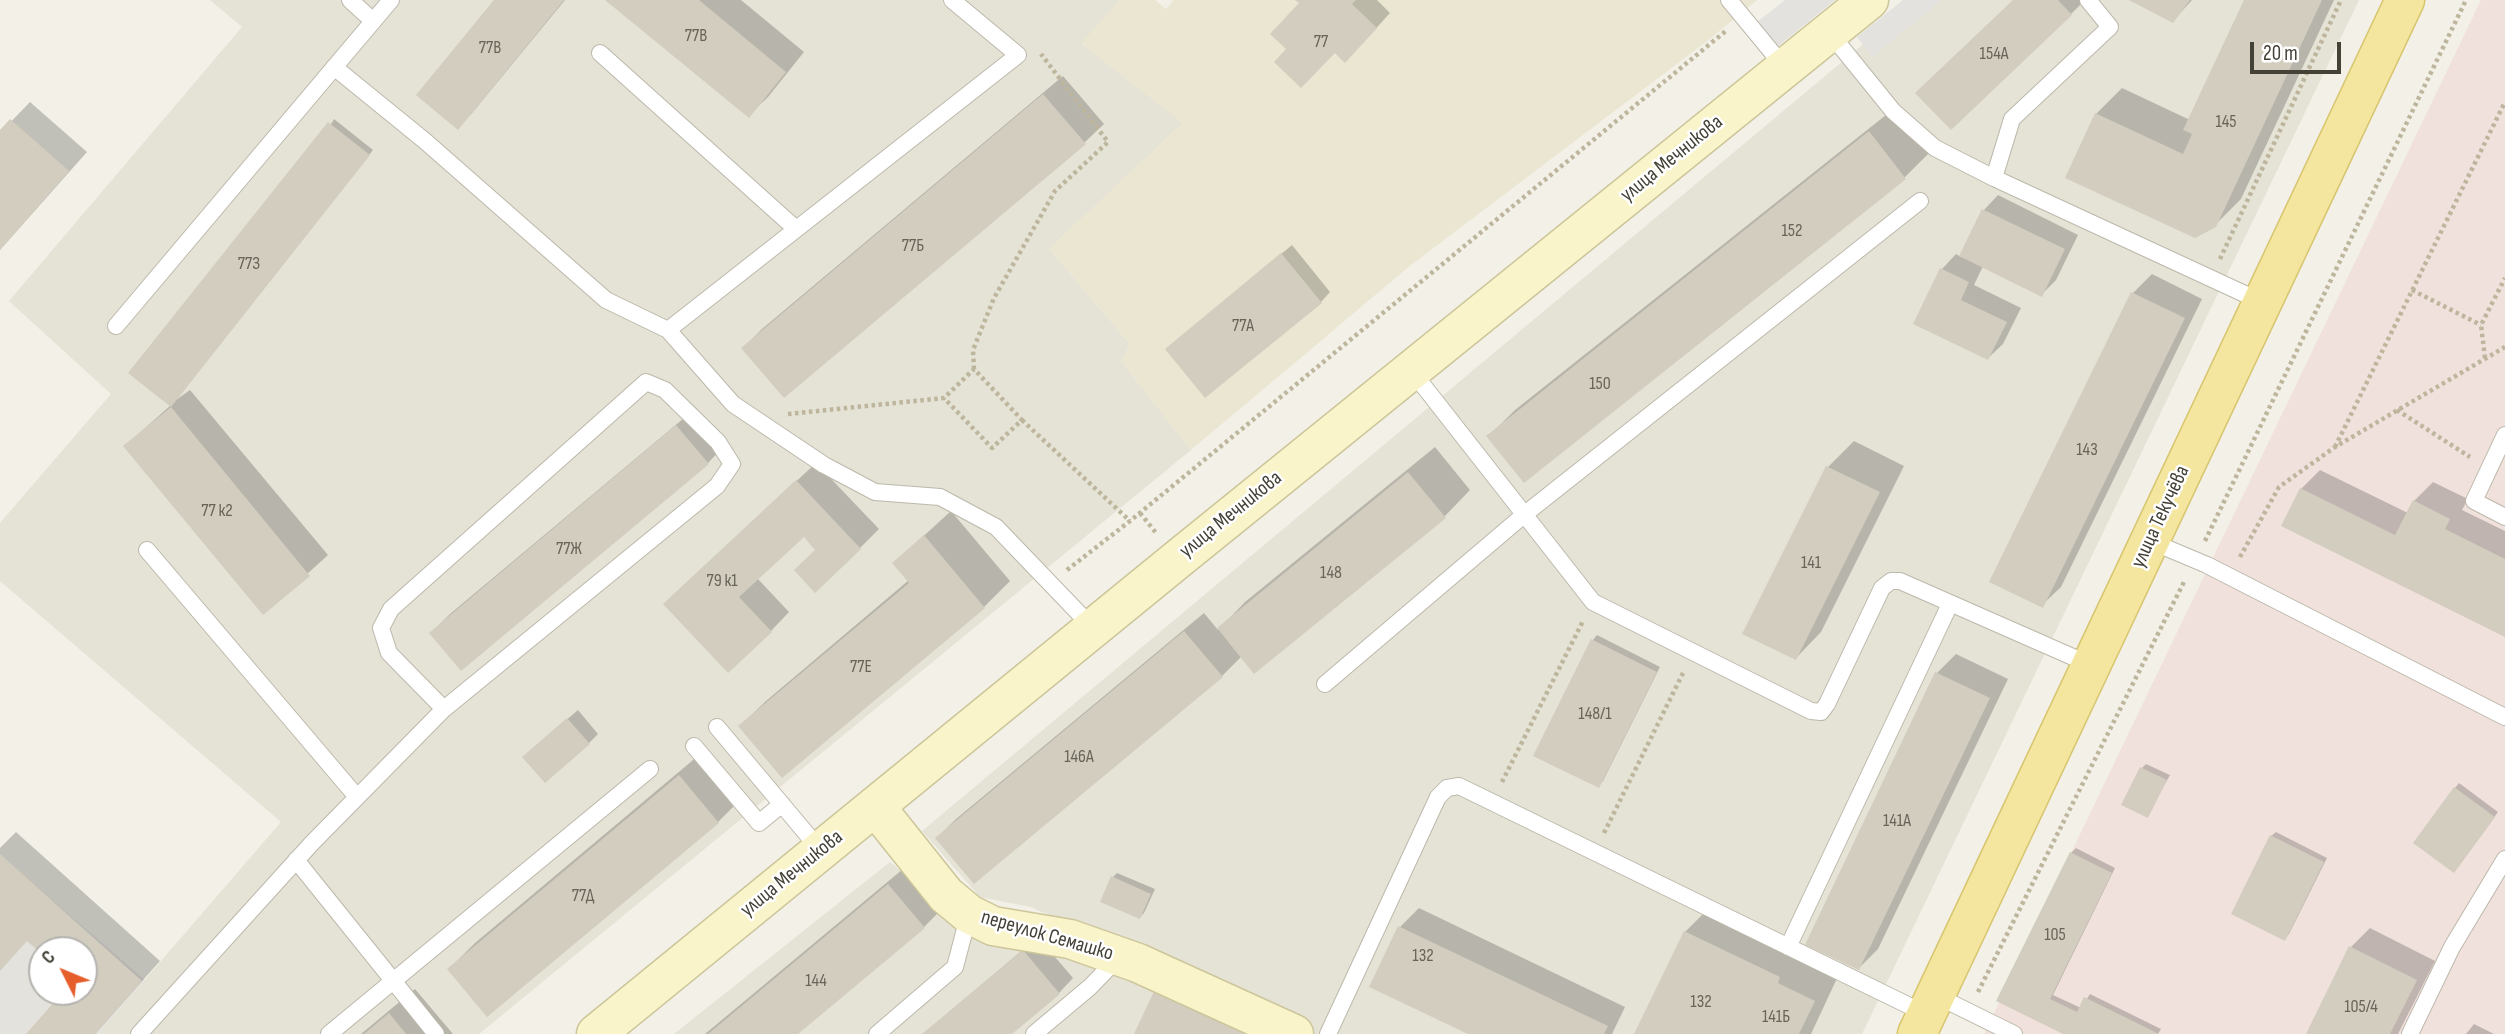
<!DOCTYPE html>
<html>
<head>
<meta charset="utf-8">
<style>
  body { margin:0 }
  #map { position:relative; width:2505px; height:1034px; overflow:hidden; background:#f2f0e7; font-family:"Sofia Sans Condensed",sans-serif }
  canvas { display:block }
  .north { position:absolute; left:28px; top:936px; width:70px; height:70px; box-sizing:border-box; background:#fff; border:2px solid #b4b3af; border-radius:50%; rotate:313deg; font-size:19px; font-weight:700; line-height:28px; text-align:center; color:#444137 }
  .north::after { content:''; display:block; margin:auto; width:24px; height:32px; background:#e55e2b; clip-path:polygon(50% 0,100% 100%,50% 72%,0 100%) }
  .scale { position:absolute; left:2250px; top:42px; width:91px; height:32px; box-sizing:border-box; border:4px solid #444137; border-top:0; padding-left:9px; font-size:21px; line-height:24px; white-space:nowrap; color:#444137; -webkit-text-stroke:5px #fff; paint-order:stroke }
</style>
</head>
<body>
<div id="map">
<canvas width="2505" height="1034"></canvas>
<div class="north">С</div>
<div class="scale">20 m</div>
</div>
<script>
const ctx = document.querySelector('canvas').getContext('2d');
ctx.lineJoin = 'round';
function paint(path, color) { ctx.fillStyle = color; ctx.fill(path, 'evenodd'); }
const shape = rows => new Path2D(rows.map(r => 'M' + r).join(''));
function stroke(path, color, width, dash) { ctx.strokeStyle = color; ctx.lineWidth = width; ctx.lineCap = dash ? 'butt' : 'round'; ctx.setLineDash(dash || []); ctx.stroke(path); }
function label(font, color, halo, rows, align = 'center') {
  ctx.font = font + ' "Sofia Sans Condensed",sans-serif'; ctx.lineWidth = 5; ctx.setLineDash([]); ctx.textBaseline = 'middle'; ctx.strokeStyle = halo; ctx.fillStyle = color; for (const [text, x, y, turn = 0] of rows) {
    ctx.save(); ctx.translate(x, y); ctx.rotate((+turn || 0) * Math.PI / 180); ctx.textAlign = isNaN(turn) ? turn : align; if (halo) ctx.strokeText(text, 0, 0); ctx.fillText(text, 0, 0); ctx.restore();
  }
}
paint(shape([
  [210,0,1120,0,1082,44,1183,123,1049,249,1130,344,1121,361,1191,450,479,1034,98,1034,281,822,0,581,0,523,111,394,9,301,242,27],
  [1916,0,2359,0,1862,1034,1308,1034,1031,907,980,897,922,831],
  [890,862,959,920,1036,941,1273,1034,674,1034]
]), '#e5e2d6');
paint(shape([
  [0,855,145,980,98,1034,0,1034],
  [42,950,84,950,84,992,42,992]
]), '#e4e2dc');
paint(shape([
  [1120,0,1155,0,1166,9,1174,0,1757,0,1711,38,1411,265,1191,450,1121,361,1130,344,1049,249,1182,123,1081,43]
]), '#eae6d2');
paint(shape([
  [2481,0,2505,0,2505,1034,1984,1034]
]), '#f1e1dc');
paint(shape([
  [1785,0,1835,0,1777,47,1757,22],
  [1903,0,1942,0,1872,57,1857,37]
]), '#e3e2df');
paint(shape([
  [497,0,565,0,472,113,458,128],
  [608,0,741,0,804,52,768,97,749,115],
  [1298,0,1377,0,1390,13,1360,46,1335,51,1288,49,1301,3],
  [2014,0,2085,0,2071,14],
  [2133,0,2192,0,2173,21],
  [2246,0,2334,0,2241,199,2215,225,2096,114,2122,88,2190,120],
  [1063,76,1104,124,1085,142,784,395,743,348,762,329],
  [30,102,87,152,0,250,0,133],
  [1896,107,1931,151,1905,177,1524,481,1489,436,1515,410],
  [334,119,373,150,176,400,190,390,328,555,264,613,125,446,171,405],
  [1998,195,2078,235,2056,280,2041,295,1983,266,1974,285,2021,308,2003,344,1988,358,1942,269,1956,254,1961,257,1984,210],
  [1292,245,1330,292,1321,302,1177,340],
  [2152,274,2202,299,2061,587,2042,605,2133,293],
  [696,408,726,444,708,463,431,633,450,614],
  [1854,441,1904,466,1821,632,1796,658,1745,633,1828,467],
  [1435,447,1470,490,1445,516,1254,671,1242,656,1222,676,937,838,956,819,1204,613,1218,630,1245,602],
  [816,463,879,529,860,548,817,549,804,535,757,578,789,612,771,631,684,585],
  [2320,470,2408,513,2414,501,2433,482,2468,499,2462,510,2505,531,2505,635,2283,526,2301,489],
  [951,511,1010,581,984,607,740,726,766,701,909,580,894,563],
  [1597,635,1660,667,1603,781,1598,786,1535,755,1593,640],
  [1956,654,2008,679,1878,949,1859,968,1937,673],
  [578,710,598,734,589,743,534,748],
  [705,750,744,796,718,822,449,969,475,943],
  [2146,764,2170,775,2147,816,2142,768],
  [2459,783,2498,812,2458,867,2455,788],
  [16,832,160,961,95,1034,28,1034,65,992,84,992,84,950,42,950,42,952,28,939,0,970,0,848],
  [2276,832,2327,858,2289,934,2285,939,2271,836],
  [2076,848,2115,868,2053,995,2081,1008,2090,994,2161,1029,2158,1034,2067,1034,1999,1000,2071,853],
  [915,859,950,901,924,927,796,1034,705,1034],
  [1117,873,1155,889,1144,913,1140,917,1113,877],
  [1419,908,1625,1007,1612,1034,1472,1034,1400,927],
  [1704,913,1839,974,1811,1034,1636,1034,1685,932],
  [2370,928,2435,961,2398,1034,2308,1034,2351,947],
  [1038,937,1073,978,1059,993,1009,1034,923,1034],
  [415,989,453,1034,361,1034],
  [2474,1024,2494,1034,2466,1034]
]), '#0003');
paint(shape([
  [494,0,564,0,458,130,416,95],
  [605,0,699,0,786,72,749,118],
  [1295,0,1356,0,1352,4,1377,28,1345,63,1335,53,1301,88,1274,62,1286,49,1270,34,1299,3],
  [2013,0,2058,0,2072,15,1951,130,1915,93],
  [2129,0,2190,0,2173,23],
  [2244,0,2322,0,2216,227,2195,238,2065,178,2095,113,2183,154,2192,134,2183,130],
  [1043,94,1086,144,784,398,741,348],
  [10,119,69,171,0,250,0,130],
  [328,122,370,155,171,407,310,576,263,615,123,446,171,407,128,373],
  [1869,131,1906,179,1524,483,1486,436],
  [1982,209,2065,249,2042,297,1959,256],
  [1281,253,1322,303,1205,398,1165,349],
  [1940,268,1969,282,1961,300,2007,322,1988,360,1913,324],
  [2131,292,2185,318,2043,608,1989,582],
  [676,425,709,464,461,671,429,633],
  [1826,466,1880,492,1796,660,1742,634],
  [1408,472,1446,518,1254,674,1217,628],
  [796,480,861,549,815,593,794,570,815,550,804,537,739,597,772,632,728,673,663,604],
  [2300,488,2395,535,2413,500,2450,519,2445,529,2505,559,2505,637,2281,526],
  [924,535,985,608,782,778,738,726,909,583,892,563],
  [1184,631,1223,677,974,884,935,838],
  [1591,639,1657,672,1599,788,1533,756],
  [1935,672,1990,698,1859,970,1805,945],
  [567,718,590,744,545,783,522,757],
  [2140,767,2167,780,2148,818,2121,805],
  [679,775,719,823,487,1017,447,969],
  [2454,787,2495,817,2454,873,2413,843],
  [2270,835,2324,862,2285,941,2231,914],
  [2070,852,2112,873,2050,999,2077,1012,2084,997,2159,1034,2063,1034,1996,1001],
  [0,854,142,981,95,1034,26,1034,63,992,84,992,84,950,42,950,42,954,27,941,0,971],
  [1111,876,1151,894,1140,919,1100,902],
  [888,884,925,928,798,1034,708,1034],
  [1398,926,1608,1026,1604,1034,1468,1034,1369,987],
  [1684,931,1780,977,1778,983,1815,1001,1799,1034,1634,1034],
  [2349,946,2417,980,2390,1034,2306,1034],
  [1023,950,1060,994,1012,1034,922,1034],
  [1157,985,1246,1027,1243,1034,1134,1034],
  [389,1013,406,1034,364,1034]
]), '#d2cdbe');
const lane = shape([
  [350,0,373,21],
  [1729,0,1785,68],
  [2088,0,2110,27,2012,119,1994,178,2262,302],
  [1829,32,1893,111,1935,148,1994,178],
  [600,53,796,229],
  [334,67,425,141,606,300,668,330,733,404,824,465,875,492,940,497,996,527,1093,628],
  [116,326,391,0],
  [668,330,1018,55,952,0],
  [1411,370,1593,602,1811,711,1821,712,1827,704,1882,588,1891,581,1900,581,2091,665],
  [2505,435,2474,501,2505,517],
  [2150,541,2207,565,2505,717],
  [147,550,357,797],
  [1325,684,1525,514,1920,201],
  [717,727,821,851],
  [694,746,759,823,782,804],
  [296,860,436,1034],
  [1788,947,1950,604],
  [1935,995,2014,1034],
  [139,1034,312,843,444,709,717,486,732,464,718,442,665,390,646,382,391,609,381,628,389,653,444,709],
  [329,1034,650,769],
  [877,1034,955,967,969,914],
  [1034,1034,1090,987,1118,958],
  [1328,1034,1438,797,1447,788,1459,786,1926,1014],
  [2410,1034,2452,947,2505,859]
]);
const secondary = shape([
  [875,806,946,895,969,914,993,926,1070,939,1138,963,1294,1034],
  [596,1034,1178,559,1869,0]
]);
const primary = shape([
  [1917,1034,2405,0]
]);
stroke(lane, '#bcb8ab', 18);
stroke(secondary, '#cdc69b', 41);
stroke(primary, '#d8c56f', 41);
stroke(shape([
  [2220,259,2341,0],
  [2412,290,2481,325],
  [2485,358,2481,325,2505,278],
  [974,369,973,350,994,298,1055,191,1108,142,1041,54],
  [2397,410,2470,457],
  [788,414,944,398,974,369,1022,420,992,448,944,398],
  [1022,420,1130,521],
  [2335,447,2505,102],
  [1140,513,1157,534],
  [2205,541,2466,0],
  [2240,557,2279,487,2335,447,2505,347],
  [1067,570,1130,521,1727,30],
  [1502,782,1583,621],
  [1604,833,1684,671],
  [1978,992,2185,580]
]), '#bdb69d', 4.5, [3.5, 3.5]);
stroke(lane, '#fff', 16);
stroke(secondary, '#f9f4ca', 38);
stroke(primary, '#f4e69e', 38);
label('18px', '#686459', null, [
  ["77В",696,36],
  ["77",1321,42],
  ["77В",490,48],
  ["154А",1994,54],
  ["145",2226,122],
  ["152",1792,231],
  ["77Б",913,246],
  ["77З",249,264],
  ["77А",1243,326],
  ["150",1600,384],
  ["143",2087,450],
  ["77 к2",217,511],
  ["77Ж",569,549],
  ["141",1811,563],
  ["148",1331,573],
  ["79 к1",722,581],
  ["77Е",861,667],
  ["148/1",1595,714],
  ["146А",1079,757],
  ["141А",1897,821],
  ["77Д",583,896],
  ["105",2055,935],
  ["132",1423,956],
  ["144",816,981],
  ["132",1701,1002],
  ["105/4",2361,1007],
  ["141Б",1776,1017]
]);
label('21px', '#444137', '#fff', [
  ["улица Мечникова",1672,159,-39],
  ["улица Мечникова",1231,515,-39],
  ["улица Текучёва",2161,517,-65],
  ["улица Мечникова",792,874,-39],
  ["переулок Семашко",1047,936,16]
]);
</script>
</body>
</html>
